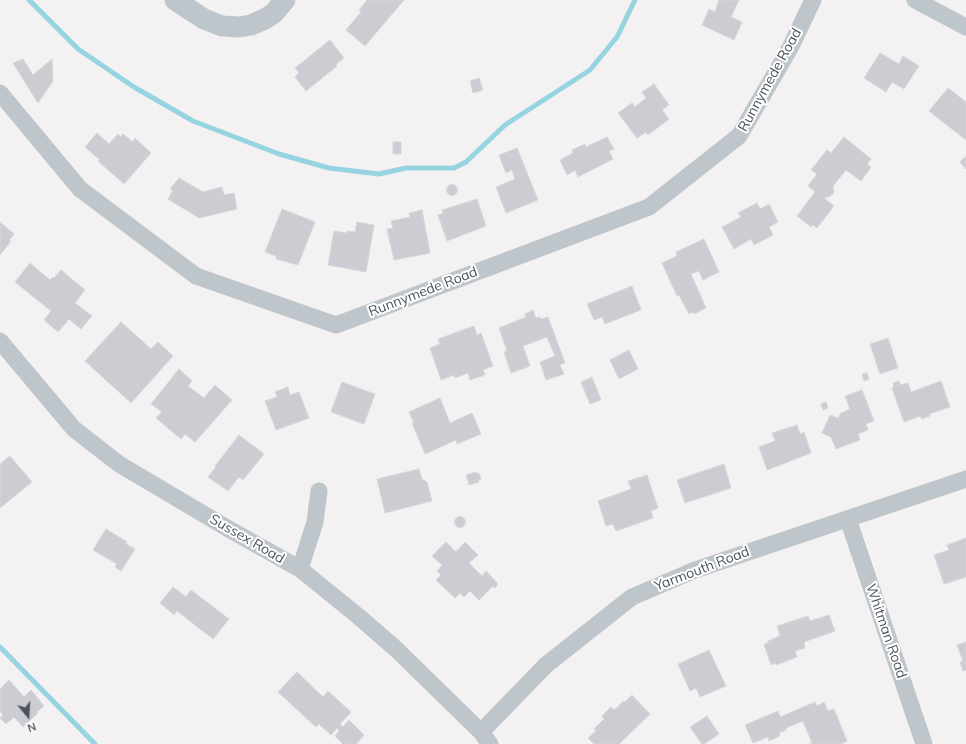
<!DOCTYPE html>
<html>
<head>
<meta charset="utf-8">
<style>
  body { margin:0 }
  #map { position:relative; width:966px; height:744px; overflow:hidden; background:#f3f1f1; font-family:Mulish,sans-serif }
  canvas { display:block }
  .north { position:absolute; left:8px; top:696px; width:40px; height:40px; -webkit-text-stroke:3px #fff; paint-order:stroke; rotate:162deg; font-size:11px; font-weight:700; line-height:16px; text-align:center; color:#4b545c }
  .north::after { content:''; display:block; margin:auto; width:14px; height:18px; background:#4b545c; clip-path:polygon(50% 0,100% 100%,50% 72%,0 100%) }
</style>
</head>
<body>
<div id="map">
<canvas width="966" height="744"></canvas>
<div class="north">N</div>
</div>
<script>
const ctx = document.querySelector('canvas').getContext('2d');
ctx.lineJoin = 'round';
const shape = rows => new Path2D(rows.map(r => 'M' + r).join(''));
function stroke(path, color, width, dash) { ctx.strokeStyle = color; ctx.lineWidth = width; ctx.lineCap = dash ? 'butt' : 'round'; ctx.setLineDash(dash || []); ctx.stroke(path); }
function paint(path, color) { ctx.fillStyle = color; ctx.fill(path, 'evenodd'); }
function label(font, color, halo, rows, align = 'center') {
  ctx.font = font + ' Mulish,sans-serif'; ctx.lineWidth = 4; ctx.setLineDash([]); ctx.textBaseline = 'middle'; ctx.strokeStyle = halo; ctx.fillStyle = color; for (const [text, x, y, turn = 0] of rows) {
    ctx.save(); ctx.translate(x, y); ctx.rotate((+turn || 0) * Math.PI / 180); ctx.textAlign = isNaN(turn) ? turn : align; if (halo) ctx.strokeText(text, 0, 0); ctx.fillText(text, 0, 0); ctx.restore();
  }
}
stroke(shape([
  [29,0,78,49,134,87,193,121,279,154,329,168,379,174,406,168,454,168,466,162,505,125,590,70,617,37,635,0],
  [0,647,95,744]
]), '#97d4e2', 5);
const building = shape([
  [367,0,404,0,365,46,346,30,361,12,359,10,367,0],
  [719,0,739,0,731,17,742,22,734,40,702,25,709,9,715,12,719,0],
  [330,40,344,58,336,64,337,66,306,91,295,77,299,73,295,68,330,40],
  [880,53,899,64,903,56,919,66,904,89,892,82,886,92,864,78,880,53],
  [23,59,33,75,52,59,53,81,38,103,13,63,23,59],
  [479,78,483,90,473,93,470,81,479,78],
  [654,84,669,105,662,110,669,119,648,135,646,132,637,138,618,113,632,103,635,107,646,98,642,92,654,84],
  [948,88,966,102,966,140,929,111,948,88],
  [97,133,109,144,118,134,121,137,123,134,133,142,135,138,151,153,124,184,98,161,100,160,85,147,97,133],
  [607,137,614,149,609,151,613,159,578,177,575,170,567,175,560,160,573,153,572,150,585,144,586,147,607,137],
  [844,137,871,159,867,164,871,167,861,181,846,170,833,186,834,192,833,194,829,197,824,198,834,206,817,228,813,225,811,227,797,216,815,192,808,186,817,174,811,170,827,150,831,153,844,137],
  [393,142,401,142,401,154,393,154,393,142],
  [517,148,538,200,506,213,496,187,515,179,512,170,506,173,499,155,517,148],
  [966,156,966,169,960,162,966,156],
  [179,178,203,192,222,187,224,195,234,193,237,209,199,218,168,199,173,190,170,189,179,178],
  '446.5 190a5.5 5.5 0 1 1 11 0a5.5 5.5 0 1 1-11 0Z',
  [477,199,486,226,447,241,438,215,443,213,442,210,477,199],
  [757,203,760,209,769,204,778,222,769,227,773,235,754,245,751,239,734,249,722,227,741,217,738,213,757,203],
  [282,209,315,222,298,265,276,259,276,256,265,252,282,209],
  [422,210,430,253,394,260,387,229,393,228,391,221,410,217,409,213,422,210],
  [0,222,14,234,9,240,11,241,0,255,0,222],
  [357,222,374,225,366,272,328,265,334,231,347,233,347,231,355,232,357,222],
  [704,239,719,272,703,280,699,271,691,274,706,308,694,314,693,312,689,314,679,295,677,296,662,263,677,256,676,252,704,239],
  [30,263,50,280,53,277,54,278,61,270,85,290,75,303,92,316,81,329,69,319,58,332,44,320,51,311,15,282,30,263],
  [632,286,641,310,605,324,602,317,594,320,587,304,632,286],
  [533,310,536,318,540,317,541,319,548,317,565,363,560,365,564,374,546,380,540,362,555,356,547,337,523,346,530,366,511,373,504,352,507,351,499,328,526,317,525,314,533,310],
  [121,322,151,349,158,342,173,356,131,403,85,361,121,322],
  [474,326,477,335,481,333,493,366,483,370,485,375,470,380,468,373,455,378,454,375,441,380,430,348,440,344,438,339,474,326],
  [888,338,898,368,880,374,870,344,888,338],
  [629,350,638,369,619,379,610,360,629,350],
  [179,369,192,381,188,386,204,398,215,385,232,400,195,442,185,434,181,439,156,418,162,412,151,404,179,369],
  [867,373,869,379,864,381,862,374,867,373],
  [592,377,601,400,590,404,581,382,592,377],
  [899,381,900,385,908,383,911,392,941,381,950,407,929,414,930,416,922,419,920,416,904,422,892,388,894,387,893,383,899,381],
  [342,382,375,394,364,424,331,412,342,382],
  [288,387,290,395,299,392,309,418,276,430,265,401,277,397,275,392,288,387],
  [862,390,874,421,866,424,868,430,858,434,860,440,836,449,831,437,822,433,830,415,838,418,841,413,850,409,845,396,862,390],
  [440,398,450,423,472,413,481,434,457,444,456,440,425,454,412,423,414,423,409,412,440,398],
  [826,402,828,408,823,410,821,404,826,402],
  [797,425,800,434,804,432,811,453,767,470,759,447,775,441,772,433,797,425],
  [239,435,264,454,243,480,239,477,228,491,208,477,216,467,215,466,239,435],
  [10,456,32,482,0,508,0,464,10,456],
  [724,464,731,488,685,503,677,480,724,464],
  [419,469,422,479,427,482,432,501,385,513,377,479,419,469],
  [476,472,477,474,479,473,481,479,478,480,479,482,469,485,466,475,476,472],
  [647,475,658,508,651,511,653,518,616,531,613,524,606,526,598,501,631,489,628,481,647,475],
  '454.5 522a5.5 5.5 0 1 1 11 0a5.5 5.5 0 1 1-11 0Z',
  [106,529,127,542,126,544,135,549,121,571,115,567,117,564,93,550,106,529],
  [966,538,966,577,944,584,934,555,949,550,947,545,966,538],
  [446,542,456,552,465,542,478,555,469,563,482,576,486,571,498,584,495,588,493,586,479,600,470,591,464,597,460,593,455,598,436,580,441,575,437,571,442,565,432,556,446,542],
  [173,587,186,597,191,590,229,619,213,639,177,611,174,615,160,603,173,587],
  [829,615,835,631,804,642,805,648,795,651,797,657,776,665,775,663,771,665,764,644,768,643,768,641,780,636,777,626,808,616,810,621,829,615],
  [966,642,966,670,963,671,960,662,963,661,957,645,966,642],
  [709,650,726,686,700,697,696,688,690,691,678,664,709,650],
  [297,672,323,697,328,691,351,712,340,724,343,727,349,720,364,735,356,744,343,744,335,736,339,731,337,728,331,735,319,724,316,727,278,692,297,672],
  [9,680,24,697,31,690,44,706,37,712,38,713,23,727,14,717,6,724,0,718,3,715,0,711,0,689,9,680],
  [632,695,650,714,619,744,594,744,588,738,596,731,594,729,604,719,602,716,611,707,614,710,624,701,625,702,632,695],
  [815,702,817,706,824,702,828,711,834,709,847,741,841,744,809,744,812,743,803,721,786,728,786,730,779,733,780,736,769,741,768,737,753,743,745,725,778,711,780,717,815,702],
  [707,716,719,734,704,744,702,744,690,727,707,716]
]);
paint(building, '#cbcdd2');
stroke(building, '#d5d7db', 1);
stroke(shape([
  [915,0,966,27],
  [0,93,80,189,196,276,336,325,649,207,739,136,790,48,813,0],
  [0,341,74,429,119,464,227,528,300,569,358,616,396,649,481,732,490,744],
  [848,519,924,744],
  [300,569,315,522,319,491],
  [481,732,546,665,632,597,695,570,966,479]
]), '#bec5cb', 17);
stroke(shape([
  [175,0,204,19,222,26,239,27,251,25,265,19,274,13,285,0]
]), '#bec5cb', 21);
label('14px', '#4b545c', '#fff', [
  ["Runnymede Road",770,80,-61],
  ["Runnymede Road",423,292,-21],
  ["Sussex Road",247,539,30],
  ["Yarmouth Road",702,569,-21],
  ["Whitman Road",886,631,71]
]);
</script>
</body>
</html>
